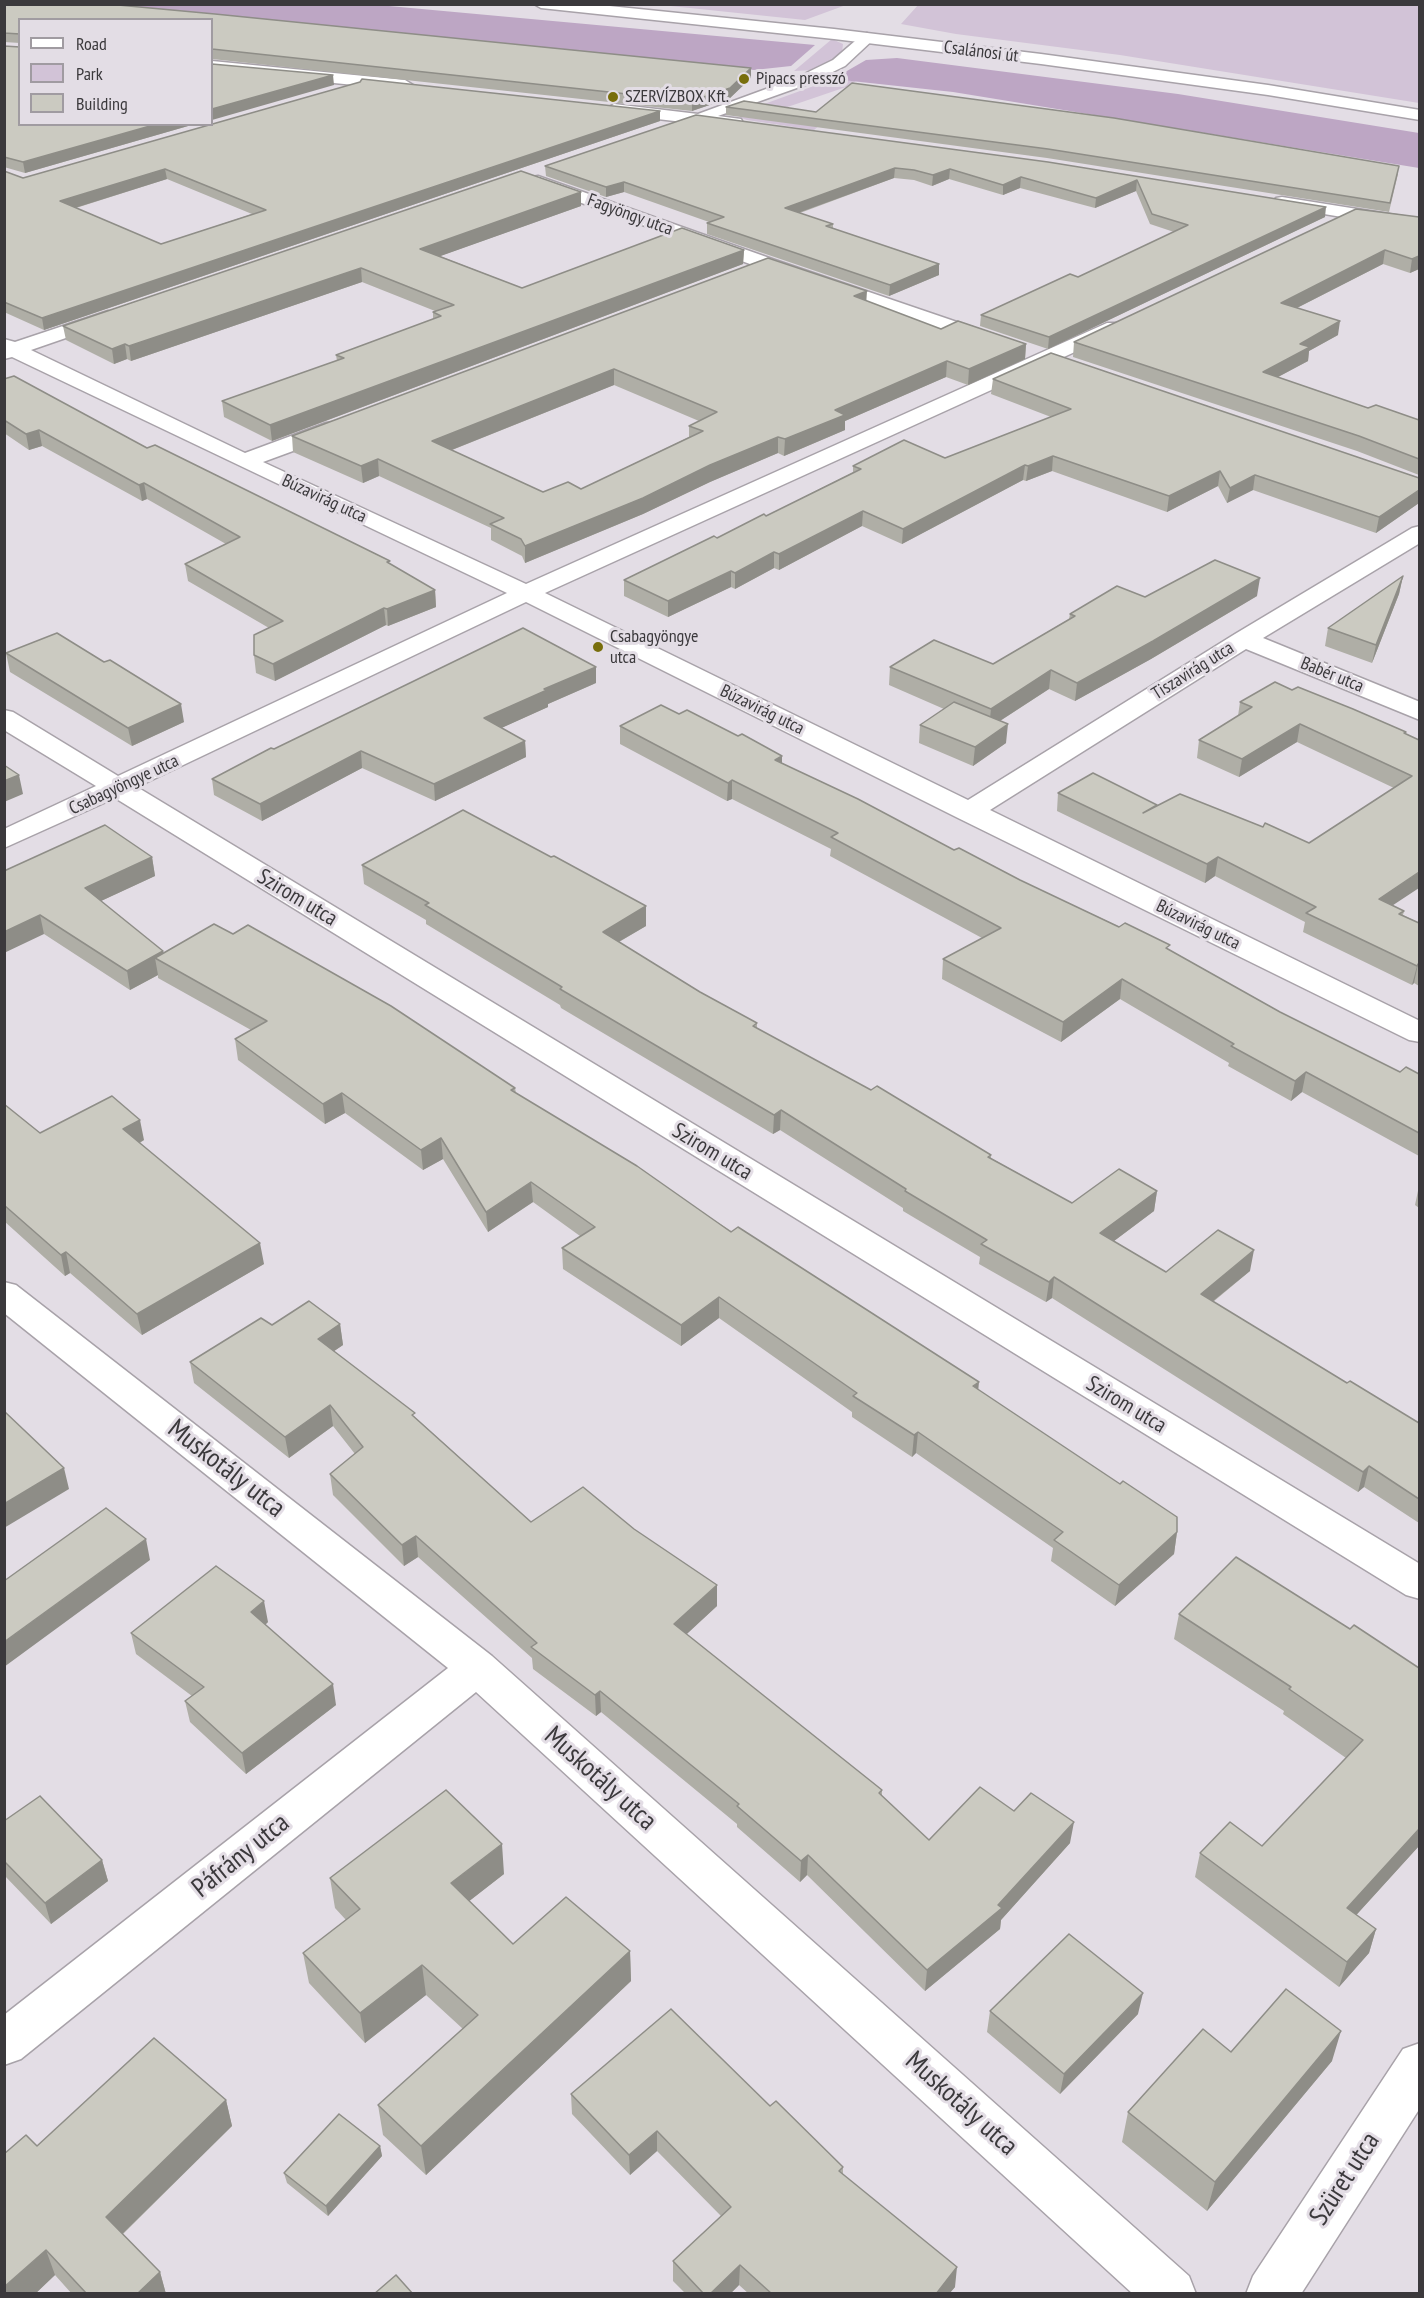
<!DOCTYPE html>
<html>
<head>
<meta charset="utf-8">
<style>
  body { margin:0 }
  #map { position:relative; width:1424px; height:2298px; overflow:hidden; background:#e3dde5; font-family:"PT Sans Narrow",sans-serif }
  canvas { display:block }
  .frame { position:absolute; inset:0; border:6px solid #3b393c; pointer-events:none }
  .legend { position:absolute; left:18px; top:18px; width:195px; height:108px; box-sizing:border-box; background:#e3dde5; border:2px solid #a09ba1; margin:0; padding:8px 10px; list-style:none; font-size:18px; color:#3b393c }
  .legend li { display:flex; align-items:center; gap:12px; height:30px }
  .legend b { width:30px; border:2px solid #a09ba1 }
</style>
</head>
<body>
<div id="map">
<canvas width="1424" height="2298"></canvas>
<div class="frame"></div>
<ul class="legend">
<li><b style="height:8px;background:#fff"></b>Road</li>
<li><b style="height:16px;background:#d2c3d7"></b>Park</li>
<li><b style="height:16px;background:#cbcac1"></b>Building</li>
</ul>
</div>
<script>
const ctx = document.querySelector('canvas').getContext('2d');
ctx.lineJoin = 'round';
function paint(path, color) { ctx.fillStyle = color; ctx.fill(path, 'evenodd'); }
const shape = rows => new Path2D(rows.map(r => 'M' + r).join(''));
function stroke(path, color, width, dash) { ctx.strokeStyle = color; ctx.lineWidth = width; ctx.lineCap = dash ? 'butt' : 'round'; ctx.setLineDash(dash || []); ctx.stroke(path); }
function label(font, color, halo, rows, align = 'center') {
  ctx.font = font + ' "PT Sans Narrow",sans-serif'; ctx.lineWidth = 6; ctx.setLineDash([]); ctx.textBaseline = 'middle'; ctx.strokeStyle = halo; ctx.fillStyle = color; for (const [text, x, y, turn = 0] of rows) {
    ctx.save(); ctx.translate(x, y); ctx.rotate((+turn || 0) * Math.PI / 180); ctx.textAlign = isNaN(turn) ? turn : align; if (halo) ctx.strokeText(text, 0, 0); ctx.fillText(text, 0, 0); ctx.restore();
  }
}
paint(shape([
  [919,4,1419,5,1419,103,1120,55,956,34,901,24],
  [661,5,846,4,846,5,805,20],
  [832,39,843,44,842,53,837,58,815,70,794,71],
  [833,79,856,81,849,86,761,116,820,125,814,130,747,120,739,117,756,107]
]), '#d2c3d7');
paint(shape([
  [106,5,378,5,815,45,791,66,754,70],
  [897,58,1178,94,1419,133,1419,168,953,92,833,79,866,60]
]), '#bda6c4');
const minor = shape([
  [867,33,875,38,845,66,808,84,718,116,741,119,743,123,741,127,735,128,614,114,606,109,614,104,698,114,796,78,833,60,862,35,867,33],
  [212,61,405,80,413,85,405,90,212,71,212,61],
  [538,176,775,260,998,336,1001,340,998,344,991,346,984,344,761,268,532,185,529,181,532,177,538,176],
  [1282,197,1420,219,1420,230,1276,206,1273,202,1276,198,1282,197],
  [108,311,115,313,118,317,115,321,31,350,245,453,326,423,334,422,342,423,345,428,342,433,263,462,526,584,1107,323,1121,323,1124,327,1121,331,545,593,968,800,1235,634,1412,528,1420,526,1420,543,1263,638,1420,702,1420,720,1246,649,990,810,1420,1021,1420,1042,1409,1040,958,818,526,602,137,787,1420,1564,1420,1599,1406,1595,115,798,4,848,4,829,96,786,4,730,4,710,13,712,118,776,507,593,12,357,4,359,4,339,15,342,108,311],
  [4,1282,16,1285,492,1656,1189,2276,1196,2294,1133,2294,476,1692,21,2059,4,2065,4,2015,448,1668,4,1313,4,1282],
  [1420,2043,1420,2108,1301,2294,1246,2294,1253,2276,1403,2049,1420,2043]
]);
const tertiary = shape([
  [534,4,590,4,834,29,1041,54,1268,85,1420,110,1420,120,1268,95,1041,64,834,39,541,8,534,4]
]);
stroke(minor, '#a8a2a9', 3);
stroke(tertiary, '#a8a2a9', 3);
paint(minor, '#fff');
paint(tertiary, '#fff');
paint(shape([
  [4,4,107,4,215,14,751,68,751,78,730,98,692,111,212,59,212,20,20,20,20,43,4,42],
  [4,46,20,124,195,124,25,173,4,167],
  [726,107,1398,174,1389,212,1047,158,726,115],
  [660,111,660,121,44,330,4,312,4,171,23,178],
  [167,179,252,214,161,244,76,208],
  [1048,162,1325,217,1048,349,980,326,981,315,1078,277,1174,232,1150,224,1136,191,1095,208,1020,188,1003,195,949,179,932,186,914,180,894,178,800,213,833,224,833,229,939,264,939,275,889,296,707,234,707,223,709,222,624,192,606,197,546,176,545,166],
  [581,192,581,206,440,256,522,288,744,250,743,264,272,441,224,417,222,401,337,361,336,355,433,319,433,312,435,311,362,282,131,361,127,359,114,364,66,340,63,326],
  [1419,217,1419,269,1410,273,1383,264,1297,308,1338,335,1309,351,1308,361,1278,377,1368,408,1419,420,1419,475,1357,451,1073,357,1074,342],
  [866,301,941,329,1026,344,1025,359,968,385,946,377,845,421,845,430,784,456,778,453,710,482,643,514,525,563,522,556,491,540,491,528,379,476,363,483,293,452,292,436],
  [614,385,699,421,689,426,689,437,581,489,543,492,452,450],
  [4,379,390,564,435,590,436,607,388,626,386,625,275,681,256,673,254,655,269,628,188,581,185,564,226,544,147,499,142,501,42,446,29,450,4,433],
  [993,379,1419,478,1419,503,1376,533,1253,490,1227,503,1218,486,1167,512,1052,471,1026,481,1023,480,902,544,862,526,779,570,774,568,735,589,731,587,668,617,624,596,624,580,766,516,853,472,853,466,945,458,1051,417,991,394],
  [1403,576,1399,594,1372,663,1325,646,1328,628],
  [1257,596,1151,659,1075,701,1049,689,1000,721,1006,743,973,766,919,743,920,725,944,709,889,685,890,667,993,664,1069,619,1070,614,1145,597],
  [6,653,184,722,132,746,10,672],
  [596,683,548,704,548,707,501,728,525,741,526,757,435,801,362,768,262,821,214,795,212,779,274,749],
  [1292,690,1406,732,1406,734,1419,740,1393,905,1404,911,1403,915,1419,923,1419,986,1414,983,1412,985,1303,932,1305,922,1215,876,1205,883,1057,811,1058,793,1157,805,1263,827,1309,843,1394,788,1297,742,1239,777,1197,758,1199,740,1238,716,1240,702],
  [679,714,738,736,782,756,782,763,954,850,1170,950,1280,1012,1400,1072,1419,1074,1419,1156,1302,1092,1291,1101,1228,1066,1229,1063,1120,999,1061,1042,942,979,943,959,982,938,830,856,831,849,732,799,727,801,620,744,620,726],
  [152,857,155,876,101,901,164,953,515,1088,516,1093,978,1389,1177,1532,1174,1554,1115,1606,1051,1561,1053,1548,916,1453,912,1457,852,1417,852,1412,719,1318,681,1346,563,1269,562,1248,580,1236,533,1202,488,1232,443,1159,423,1170,345,1113,325,1124,238,1060,235,1039,251,1030,158,978,158,975,130,990,44,934,4,871],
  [362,865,646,906,646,926,619,942,700,992,757,1023,757,1029,991,1155,991,1158,1072,1203,1157,1191,1154,1211,1114,1241,1166,1272,1250,1271,1213,1302,1347,1383,1419,1423,1419,1523,1364,1487,1358,1492,1052,1298,1046,1302,979,1264,980,1257,903,1211,903,1208,780,1130,773,1134,561,1008,560,1005,426,924,426,920,364,884],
  [4,1104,40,1133,144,1140,140,1143,264,1264,142,1335,70,1273,65,1276,4,1221],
  [1419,1186,1419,1208,1415,1205],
  [340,1324,343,1345,334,1351,415,1417,531,1522,717,1606,686,1634,882,1790,882,1796,929,1840,1014,1811,1070,1843,1001,1920,1000,1929,925,1991,807,1875,800,1882,737,1827,737,1824,601,1712,596,1716,533,1669,532,1658,418,1557,404,1566,333,1495,330,1474,355,1454,333,1426,289,1458,194,1383,190,1362,272,1325],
  [1179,1614,1350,1629,1419,1668,1419,1846,1356,1915,1376,1929,1369,1953,1339,1987,1195,1877,1200,1853,1262,1846,1346,1758,1283,1714,1284,1711,1174,1639],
  [268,1622,265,1625,336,1705,246,1774,190,1722,185,1701,192,1696,136,1654,131,1633],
  [4,1821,102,1860,108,1881,51,1924,4,1875],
  [504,1874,469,1901,513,1944,630,1951,631,1981,426,2175,383,2135,378,2105,463,2029,426,1995,365,2043,309,1983,303,1953,346,1920,335,1908,330,1878],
  [990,2011,1138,2014,1060,2094,987,2032],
  [1231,2052,1332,2061,1207,2211,1122,2142,1128,2112],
  [571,2094,770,2106,843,2167,843,2174,955,2287,949,2294,749,2294,739,2285,730,2294,686,2294,673,2281,673,2261,721,2216,657,2151,630,2175,572,2114],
  [226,2100,232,2126,123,2234,160,2272,166,2294,72,2294,55,2275,35,2294,37,2146],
  [380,2146,382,2156,328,2216,287,2183,284,2173]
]), '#afaea6');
paint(shape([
  [751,68,751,78,730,98,692,111,692,101],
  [333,75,334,85,212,120,212,109],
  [660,111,660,121,44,330,42,318],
  [157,124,195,124,25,173,23,162],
  [895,168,894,178,784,218,785,208],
  [165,169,167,179,62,212,60,201],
  [950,169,949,179,932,186,933,175],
  [1021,177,1020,188,1003,195,1003,185],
  [1137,180,1136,191,1095,208,1096,198],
  [624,182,624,192,606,197,606,187],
  [581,192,581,206,421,263,420,249],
  [1326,207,1325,217,1048,349,1049,337],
  [744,250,743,264,272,441,270,425],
  [1385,250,1383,264,1279,317,1281,303],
  [1419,256,1419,269,1410,273,1412,259],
  [939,264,939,275,889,296,890,285],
  [361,268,362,282,131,361,129,346],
  [867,291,866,306,854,296],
  [1340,321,1338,335,1309,351,1308,361,1261,386,1263,372,1300,344],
  [125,344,127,359,114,364,112,349],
  [1026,344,1025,359,968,385,969,369],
  [947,361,946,377,845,421,845,430,784,456,785,439,835,410],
  [614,369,614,385,434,457,432,441],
  [39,430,42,446,29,450,26,434],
  [778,437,778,453,710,482,643,514,525,563,525,546,710,465],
  [1053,456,1052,471,1026,481,1028,466],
  [378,459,379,476,363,483,361,466],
  [1025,465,1023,480,902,544,903,529],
  [1220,471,1218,486,1167,512,1169,496],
  [1255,475,1253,490,1227,503,1230,488],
  [144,483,147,499,142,501,139,485],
  [1419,490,1419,503,1376,533,1379,517],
  [863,511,862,526,779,570,779,554],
  [774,552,774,568,735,589,735,573],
  [731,571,731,587,668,617,668,601],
  [1403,576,1399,594,1372,663,1376,645],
  [1260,578,1257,596,1151,659,1075,701,1077,683],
  [435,590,436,607,388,626,387,609],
  [384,608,386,625,275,681,273,664],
  [596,667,596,683,548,704,548,707,486,735,484,718,544,689],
  [1051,670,1049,689,989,728,991,709],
  [181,704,184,722,132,746,128,728],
  [1008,724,1006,743,973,766,975,747],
  [1300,724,1297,742,1239,777,1242,759],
  [525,741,526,757,435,801,434,784],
  [361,751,362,768,262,821,260,804],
  [782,756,782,775,775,760],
  [19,775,23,794,4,802,4,781],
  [732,780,732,799,727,801,728,783],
  [152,857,155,876,88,907,85,888],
  [1218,857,1215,876,1205,883,1207,864],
  [1419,872,1419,888,1375,917,1379,899],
  [646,906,646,926,603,951,603,932],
  [40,915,44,934,4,953,4,932],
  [163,951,165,964,155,958,158,975,130,990,127,971],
  [1418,964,1414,983,1412,985,1417,966],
  [1122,979,1120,999,1061,1042,1063,1022],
  [1306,1072,1302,1092,1291,1101,1295,1081],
  [342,1093,345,1113,325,1124,323,1104],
  [781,1110,780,1130,773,1134,774,1115],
  [140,1120,144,1140,127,1149,123,1129],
  [441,1138,443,1159,423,1170,421,1150],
  [531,1182,533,1202,488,1232,486,1212],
  [1157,1191,1154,1211,1098,1253,1100,1233],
  [260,1243,264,1264,142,1335,137,1314],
  [1254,1250,1250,1271,1197,1314,1201,1294],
  [66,1252,70,1273,65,1276,61,1255],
  [1054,1277,1052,1298,1046,1302,1049,1282],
  [719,1297,719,1318,681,1346,681,1325],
  [340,1324,343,1345,321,1360,318,1339],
  [979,1382,977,1403,973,1386],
  [330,1405,333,1426,289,1458,285,1437],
  [918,1432,916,1453,912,1457,914,1435],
  [1369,1466,1364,1487,1358,1492,1363,1472],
  [64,1468,69,1489,4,1528,4,1504],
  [1177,1532,1174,1554,1115,1606,1119,1585],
  [416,1536,418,1557,404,1566,402,1545],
  [146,1539,150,1560,4,1667,4,1642],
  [717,1585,717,1606,674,1646,674,1624],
  [264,1601,268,1622,255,1634,251,1612],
  [333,1684,336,1705,246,1774,242,1753],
  [600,1691,601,1712,596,1716,595,1695],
  [1074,1822,1070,1843,1001,1920,1000,1929,925,1991,927,1970,998,1905],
  [1419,1829,1419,1846,1340,1933,1347,1908],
  [502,1844,504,1874,454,1913,451,1883],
  [808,1855,807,1875,800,1882,801,1861],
  [102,1860,108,1881,51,1924,45,1903],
  [1376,1929,1369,1953,1339,1987,1347,1962],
  [630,1951,631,1981,426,2175,421,2146],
  [422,1965,426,1995,365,2043,360,2013],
  [1143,1993,1138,2014,1060,2094,1064,2074],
  [1341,2031,1332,2061,1207,2211,1215,2182],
  [226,2100,232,2126,114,2242,106,2217],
  [657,2131,657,2151,630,2175,629,2155],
  [380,2146,382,2156,328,2216,326,2206],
  [46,2250,55,2275,35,2294,4,2294,4,2287],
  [740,2265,739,2285,730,2294,710,2294],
  [957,2267,955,2287,949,2294,936,2294],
  [160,2272,166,2294,137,2294]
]), '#8e8d87');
const building = shape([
  [4,4,107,4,215,14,751,68,730,88,692,101,212,49,212,20,20,20,20,34,4,33,4,4],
  [4,46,20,47,20,124,157,124,23,162,4,157,4,46],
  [212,64,333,75,212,109,212,64],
  [362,79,660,111,42,318,4,302,4,171,23,178,360,82,362,79],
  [165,169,266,210,161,244,60,201,165,169],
  [852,83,1114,118,1399,166,1390,203,1048,149,726,107,744,101,816,112,852,83],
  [696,115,1048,162,1326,207,1049,337,981,315,1070,274,1078,277,1188,225,1152,214,1137,180,1096,198,1021,177,1003,185,950,169,933,175,914,170,895,168,785,208,833,224,826,226,939,264,890,285,707,223,724,217,624,182,606,187,545,166,696,115],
  [521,171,581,192,420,249,522,288,682,228,744,250,270,425,222,401,344,358,336,355,441,316,433,312,454,305,361,268,129,346,125,344,112,349,63,326,521,171],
  [1356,209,1419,217,1419,256,1412,259,1385,250,1281,303,1340,321,1300,344,1310,347,1263,372,1368,408,1376,405,1419,420,1419,459,1359,436,1074,342,1356,209],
  [768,258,867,291,854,296,941,329,958,321,1026,344,969,369,947,361,835,410,845,415,785,439,778,437,710,465,643,498,525,546,521,539,490,524,504,518,378,459,361,466,292,436,768,258],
  [614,369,717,412,689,426,703,431,581,489,568,482,543,492,432,441,614,369],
  [1051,353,1419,478,1419,490,1379,517,1255,475,1230,488,1220,471,1169,496,1053,456,1028,466,1025,465,903,529,863,511,779,554,774,552,735,573,731,571,668,601,624,580,714,536,717,538,764,514,766,516,861,469,853,466,904,440,945,458,1071,409,993,379,1051,353],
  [14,376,147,448,155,445,390,561,387,562,435,590,387,609,384,608,273,664,254,655,254,635,283,621,185,564,240,537,144,483,139,485,39,430,26,434,4,420,4,379,14,376],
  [1215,560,1260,578,1153,641,1077,683,1051,670,991,709,890,667,934,640,993,664,1075,616,1070,614,1117,586,1145,597,1215,560],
  [1403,576,1376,645,1328,628,1403,576],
  [523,628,596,667,544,689,547,690,484,718,525,741,434,784,361,751,260,804,212,779,271,748,274,749,523,628],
  [57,633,104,662,110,660,181,704,128,728,6,653,57,633],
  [1275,682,1292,690,1298,687,1353,709,1406,732,1404,733,1419,740,1419,872,1379,899,1404,911,1399,914,1419,923,1419,965,1418,964,1417,966,1306,913,1316,907,1218,857,1207,864,1058,793,1093,773,1157,805,1143,813,1180,794,1263,827,1265,823,1309,843,1412,776,1300,724,1242,759,1199,740,1252,707,1240,702,1275,682],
  [954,702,1008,724,975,747,920,725,954,702],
  [661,705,679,714,687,710,738,736,742,734,782,756,775,760,858,799,954,850,959,848,1020,880,1119,927,1125,923,1170,945,1166,948,1280,1012,1400,1072,1406,1067,1419,1074,1419,1133,1306,1072,1295,1081,1231,1046,1234,1044,1122,979,1063,1022,943,959,1001,928,831,837,838,833,732,780,728,783,620,726,661,705],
  [4,765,19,775,4,781,4,765],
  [463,810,551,857,554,856,646,906,603,932,700,992,757,1023,753,1026,871,1090,877,1086,991,1155,988,1157,1072,1203,1119,1169,1157,1191,1100,1233,1166,1272,1218,1230,1254,1250,1201,1294,1347,1383,1350,1381,1419,1423,1419,1499,1369,1466,1363,1472,1054,1277,1049,1282,981,1244,987,1240,905,1191,906,1189,781,1110,774,1115,560,989,562,987,425,905,429,903,362,865,463,810],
  [105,825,152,857,85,888,163,951,127,971,40,915,4,932,4,871,105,825],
  [214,924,233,934,248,925,391,1006,515,1088,511,1090,637,1166,731,1232,738,1227,979,1382,973,1386,1120,1484,1123,1481,1177,1517,1177,1532,1119,1585,1054,1540,1063,1532,918,1432,914,1435,853,1396,857,1393,719,1297,681,1325,562,1248,595,1227,531,1182,486,1212,441,1138,421,1150,342,1093,323,1104,235,1039,267,1021,155,958,214,924],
  [112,1096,140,1120,123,1129,260,1243,137,1314,66,1252,61,1255,4,1205,4,1104,40,1133,112,1096],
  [309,1301,340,1324,318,1339,415,1413,412,1415,531,1522,583,1487,634,1529,717,1585,674,1624,882,1790,879,1793,929,1840,980,1787,1014,1811,1031,1793,1074,1822,998,1905,1002,1908,927,1970,808,1855,801,1861,737,1806,739,1804,600,1691,595,1695,531,1647,537,1643,416,1536,402,1545,330,1474,363,1447,330,1405,285,1437,190,1362,261,1318,272,1325,309,1301],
  [4,1411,64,1468,4,1504,4,1411],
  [106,1508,146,1539,4,1642,4,1581,106,1508],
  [1236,1557,1350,1629,1354,1625,1419,1668,1419,1829,1347,1908,1376,1929,1347,1962,1200,1853,1230,1822,1262,1846,1363,1740,1289,1689,1291,1687,1179,1614,1236,1557],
  [216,1566,264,1601,251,1612,333,1684,242,1753,185,1701,204,1687,131,1633,216,1566],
  [446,1790,502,1844,451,1883,513,1944,566,1897,630,1951,421,2146,378,2105,478,2015,422,1965,360,2013,303,1953,360,1909,330,1878,446,1790],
  [40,1796,102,1860,45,1903,4,1861,4,1821,40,1796],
  [1069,1934,1143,1993,1064,2074,990,2011,1069,1934],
  [1286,1989,1341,2031,1215,2182,1128,2112,1203,2029,1231,2052,1286,1989],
  [671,2009,770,2106,776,2101,843,2167,839,2171,957,2267,936,2294,772,2294,740,2265,710,2294,704,2294,673,2261,731,2207,657,2131,629,2155,571,2094,671,2009],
  [154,2038,226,2100,106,2217,160,2272,137,2294,87,2294,46,2250,4,2287,4,2154,26,2135,37,2146,154,2038],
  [339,2114,380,2146,326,2206,284,2173,339,2114],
  [396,2275,413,2294,374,2294,396,2275]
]);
paint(building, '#cbcac1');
stroke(building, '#8e8d87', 1.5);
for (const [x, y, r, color] of [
  [744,79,6,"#786e0c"],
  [613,97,6,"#786e0c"],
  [598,647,6,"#786e0c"]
]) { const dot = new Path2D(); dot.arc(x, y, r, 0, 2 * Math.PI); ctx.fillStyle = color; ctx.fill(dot); stroke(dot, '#e3dde5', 2); }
label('18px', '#3b393c', '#e3dde5', [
  ["Csalánosi út",981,52,7],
  ["Fagyöngy utca",630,215,20],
  ["Búzavirág utca",324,499,25],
  ["Tiszavirág utca",1193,671,-32],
  ["Babér utca",1332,675,22],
  ["Búzavirág utca",762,710,26],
  ["Csabagyöngye utca",124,785,-25],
  ["Búzavirág utca",1198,925,26]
]);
label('18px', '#3b393c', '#e3dde5', [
  ["Pipacs presszó",756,79],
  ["SZERVÍZBOX Kft.",625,97],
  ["Csabagyöngye",610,637],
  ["utca",610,658]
], 'left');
label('22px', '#3b393c', '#e3dde5', [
  ["Szirom utca",297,898,31],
  ["Szirom utca",712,1152,31],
  ["Szirom utca",1126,1405,31]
]);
label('27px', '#3b393c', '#e3dde5', [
  ["Muskotály utca",226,1469,38],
  ["Muskotály utca",600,1779,42],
  ["Páfrány utca",241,1856,-39],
  ["Muskotály utca",961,2104,42],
  ["Szüret utca",1345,2179,-57]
]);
</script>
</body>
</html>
